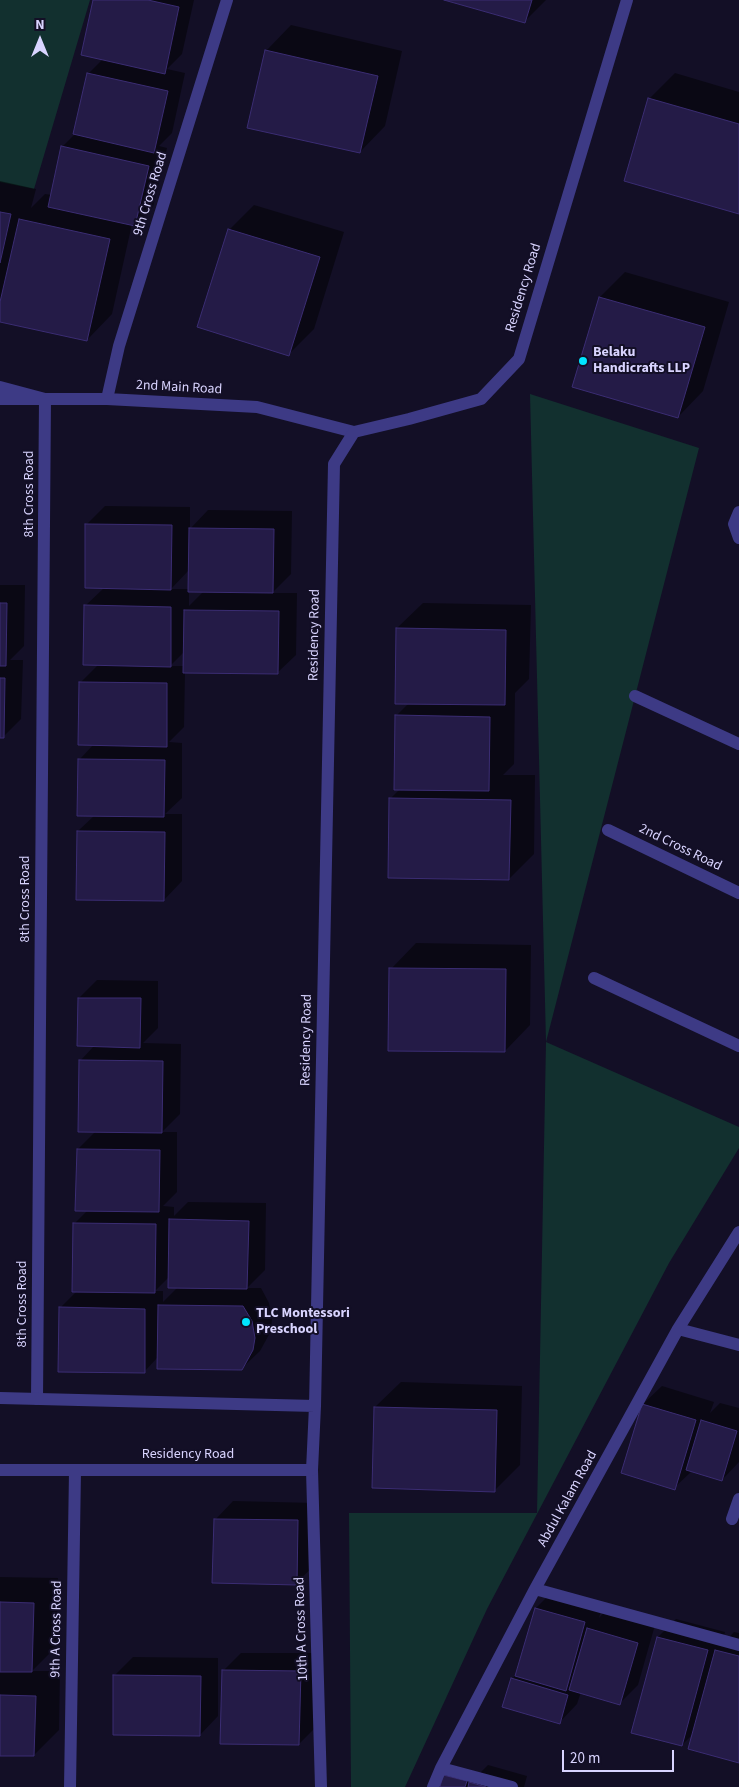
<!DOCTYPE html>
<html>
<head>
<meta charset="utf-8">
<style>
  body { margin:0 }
  #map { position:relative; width:739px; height:1787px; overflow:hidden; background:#130f26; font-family:"Source Sans 3",sans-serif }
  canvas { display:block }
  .north { position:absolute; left:15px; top:15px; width:50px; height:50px; -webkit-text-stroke:4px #130f26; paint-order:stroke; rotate:0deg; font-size:14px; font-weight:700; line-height:20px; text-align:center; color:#d9d4ff }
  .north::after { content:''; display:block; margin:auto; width:18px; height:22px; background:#d9d4ff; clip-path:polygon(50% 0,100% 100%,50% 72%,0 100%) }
  .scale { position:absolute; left:562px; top:1750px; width:112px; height:22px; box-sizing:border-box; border:2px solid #d9d4ff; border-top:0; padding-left:6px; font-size:15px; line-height:18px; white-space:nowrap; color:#d9d4ff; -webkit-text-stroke:4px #130f26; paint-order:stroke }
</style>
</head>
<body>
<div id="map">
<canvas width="739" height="1787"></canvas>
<div class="north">N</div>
<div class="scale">20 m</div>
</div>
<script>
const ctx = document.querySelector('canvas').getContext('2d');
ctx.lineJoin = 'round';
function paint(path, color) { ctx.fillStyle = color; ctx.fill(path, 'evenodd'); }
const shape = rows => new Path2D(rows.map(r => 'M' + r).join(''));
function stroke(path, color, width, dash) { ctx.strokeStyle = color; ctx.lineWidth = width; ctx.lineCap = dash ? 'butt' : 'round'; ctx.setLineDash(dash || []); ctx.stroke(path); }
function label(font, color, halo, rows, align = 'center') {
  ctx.font = font + ' "Source Sans 3",sans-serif'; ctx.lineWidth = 4; ctx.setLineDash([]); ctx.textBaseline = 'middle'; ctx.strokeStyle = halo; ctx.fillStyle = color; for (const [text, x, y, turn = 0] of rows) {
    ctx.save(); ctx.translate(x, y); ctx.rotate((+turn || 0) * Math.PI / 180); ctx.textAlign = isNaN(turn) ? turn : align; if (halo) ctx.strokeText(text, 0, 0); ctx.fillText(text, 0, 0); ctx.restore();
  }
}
paint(shape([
  [0,0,90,0,34,189,0,182],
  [530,394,699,448,546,1042,739,1127,739,1148,669,1263,487,1609,405,1787,351,1787,349,1513,537,1513,546,1042]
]), '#12302f');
paint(shape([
  [94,0,194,0,182,54,167,69,185,73,172,133,159,146,167,148,153,207,135,225,132,224,112,314,87,340,0,320,0,181,36,189,31,208,45,194,52,195,62,147,76,133,88,74,103,59],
  [449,0,546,0,524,22],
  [291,25,402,51,385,126,360,152,266,51],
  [675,73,739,92,739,213,626,180,650,98],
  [254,205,344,232,314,329,289,354,229,230],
  [625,272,729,302,703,391,678,417,600,297],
  [105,506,190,507,190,529,208,510,292,511,291,574,272,593,297,593,296,655,277,673,185,672,184,727,169,742,182,743,182,798,165,814,182,814,182,881,164,900,78,831,95,815,79,760,94,744,80,683,99,664,85,606,104,588,86,525],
  [189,570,189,589,171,589],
  [189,591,204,591,189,606],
  [185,651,184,666,170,666],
  [0,585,25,585,24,646,10,660,23,660,21,719,3,737,0,737],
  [423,603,531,605,529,679,515,693,514,764,503,775,535,775,534,854,509,879,390,799,401,788,396,716,409,703,397,628],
  [416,943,531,945,530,1025,505,1051,391,969],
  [97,980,158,981,158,1028,143,1043,181,1044,180,1114,162,1132,177,1132,177,1192,163,1206,174,1207,174,1216,188,1202,266,1203,265,1270,247,1288,261,1288,269,1303,272,1319,271,1331,260,1351,241,1369,158,1357,144,1372,60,1308,77,1291,74,1224,88,1210,78,1149,96,1131,80,1061,95,1045,79,998],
  [170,1276,178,1287,163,1302,163,1291,155,1291],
  [401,1382,522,1386,520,1465,495,1490,375,1407],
  [662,1386,714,1402,710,1413,720,1403,739,1408,739,1462,722,1480,692,1471,674,1488,643,1404],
  [233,1501,316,1503,315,1565,296,1583,215,1520],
  [0,1577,58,1578,57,1646,32,1671,60,1671,59,1730,34,1755,0,1755],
  [554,1590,603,1604,599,1618,606,1610,655,1625,638,1685,620,1703,581,1692,577,1704,559,1723,512,1679,517,1674,536,1608],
  [676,1619,725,1632,722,1645,734,1632,739,1633,739,1761,694,1733,682,1745,632,1732,658,1637],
  [241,1653,318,1653,317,1726,299,1744,223,1671],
  [133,1657,218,1658,218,1716,200,1735,115,1675],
  [488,1765,527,1776,524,1787,441,1787,473,1780]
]), '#0007');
const building = shape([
  [93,0,148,0,179,7,165,74,81,55,93,0],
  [444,0,532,0,525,23,444,0],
  [265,50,378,76,360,153,247,128,265,50],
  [87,73,168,91,154,153,73,134,87,73],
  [648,98,739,124,739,214,624,181,648,98],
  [61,146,149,166,135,226,48,207,61,146],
  [0,212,11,214,0,263,0,212],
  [19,219,110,239,87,341,0,322,0,302,19,219],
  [228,229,320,257,289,356,197,327,228,229],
  [599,297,705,327,678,418,572,387,599,297],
  [85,524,172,525,171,590,85,588,85,524],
  [189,528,274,529,273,593,188,592,189,528],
  [0,603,7,603,6,666,0,666,0,603],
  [84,605,171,607,171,667,83,665,84,605],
  [184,610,279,611,278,674,183,673,184,610],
  [396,628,506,630,505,705,395,704,396,628],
  [0,678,5,678,4,738,0,738,0,678],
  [79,682,167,683,167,747,78,745,79,682],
  [395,715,490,717,489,791,394,790,395,715],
  [78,759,165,760,164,817,77,816,78,759],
  [389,798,511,800,509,880,388,878,389,798],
  [77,831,165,832,164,901,76,900,77,831],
  [389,968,506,969,505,1052,388,1051,389,968],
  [78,998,141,998,140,1048,77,1046,78,998],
  [79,1060,163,1061,162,1133,78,1132,79,1060],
  [77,1149,160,1150,159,1212,75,1211,77,1149],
  [169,1219,249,1221,247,1289,168,1288,169,1219],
  [73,1223,156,1224,155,1293,72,1292,73,1223],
  [158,1305,243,1306,252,1321,255,1338,253,1350,242,1370,157,1369,158,1305],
  [59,1307,145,1309,145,1373,58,1372,59,1307],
  [642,1404,696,1420,675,1490,621,1473,642,1404],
  [374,1407,497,1410,495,1492,372,1488,374,1407],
  [701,1420,737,1431,722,1481,686,1470,701,1420],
  [214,1519,298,1520,297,1585,212,1583,214,1519],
  [0,1602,34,1603,32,1672,0,1672,0,1602],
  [535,1608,585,1622,566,1691,515,1676,535,1608],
  [587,1628,638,1643,620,1705,569,1690,587,1628],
  [657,1637,708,1650,682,1746,631,1733,657,1637],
  [715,1650,739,1656,739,1763,688,1749,715,1650],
  [222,1670,301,1671,299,1745,220,1744,222,1670],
  [113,1675,201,1676,200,1736,113,1735,113,1675],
  [511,1678,568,1695,560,1724,502,1707,511,1678],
  [0,1695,36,1696,34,1756,0,1756,0,1695],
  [443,1775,467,1781,465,1787,440,1787,443,1775],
  [469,1782,486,1787,468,1787,469,1782]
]);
paint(building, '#241b47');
stroke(building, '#3b2d73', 1);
stroke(shape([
  [0,387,45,399,107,399,257,407,354,432],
  [0,399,45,399,37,1399],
  [107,399,119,346,227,0],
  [739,512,734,524,739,538],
  [635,696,739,744],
  [608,830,739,893],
  [594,978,739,1046],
  [678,1329,739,1345],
  [312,1470,321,1787],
  [732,1519,739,1499],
  [535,1589,739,1645],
  [441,1768,512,1787],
  [70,1787,75,1471],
  [433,1787,441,1768,535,1589,678,1329,739,1232]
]), '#3d3a85', 12);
stroke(shape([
  [0,1398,315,1406],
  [0,1470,312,1470,315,1406,334,464,354,432,409,419,481,399,519,359,627,0]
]), '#3d3a85', 12);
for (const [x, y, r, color] of [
  [583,361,5,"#00e5ff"],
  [246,1322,5,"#00e5ff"]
]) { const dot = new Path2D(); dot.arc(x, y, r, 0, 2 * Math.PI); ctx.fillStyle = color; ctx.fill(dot); stroke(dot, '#130f26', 2); }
label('14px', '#d9d4ff', '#130f26', [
  ["9th Cross Road",151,194,-73],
  ["Residency Road",524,288,-73],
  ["2nd Main Road",179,388,3],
  ["8th Cross Road",30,494,-90],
  ["Residency Road",315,635,-89],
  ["2nd Cross Road",680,848,26],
  ["8th Cross Road",26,899,-90],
  ["Residency Road",307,1040,-89],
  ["8th Cross Road",23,1304,-90],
  ["Residency Road",188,1455],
  ["Abdul Kalam Road",568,1499,-61],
  ["9th A Cross Road",57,1629,-89],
  ["10th A Cross Road",302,1629,-92]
]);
label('bold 14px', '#d9d4ff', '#130f26', [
  ["Belaku",593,353],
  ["Handicrafts LLP",593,369],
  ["TLC Montessori",256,1314],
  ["Preschool",256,1330]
], 'left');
</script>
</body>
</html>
